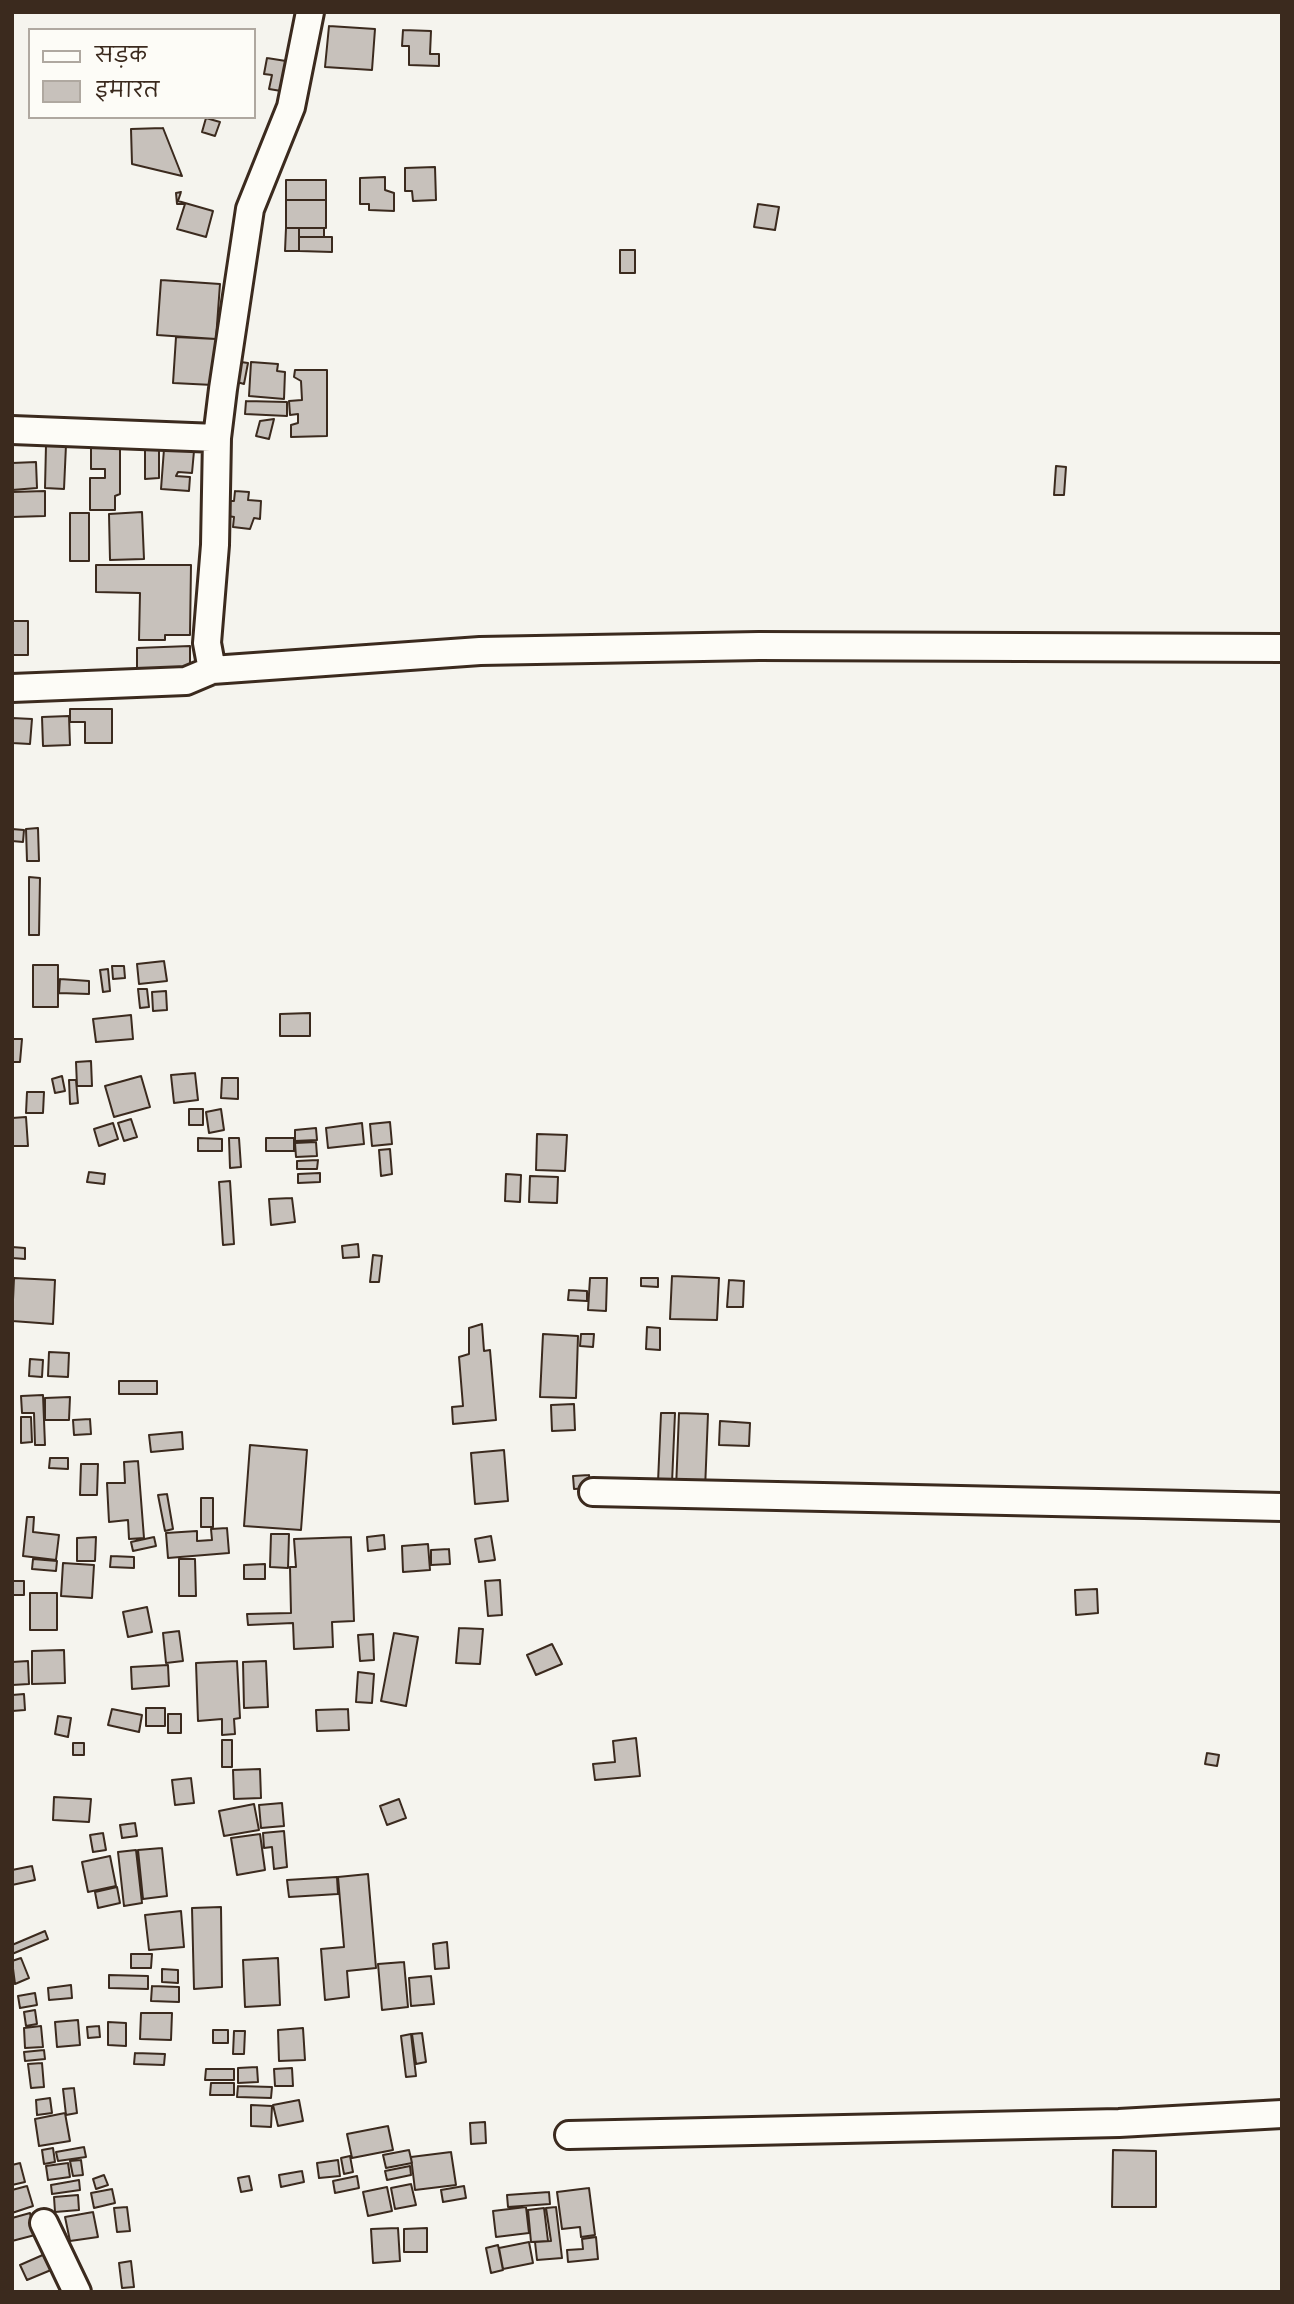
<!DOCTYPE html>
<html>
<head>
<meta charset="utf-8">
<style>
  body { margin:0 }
  #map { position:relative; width:1294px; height:2304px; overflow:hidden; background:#f5f4ee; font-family:"Gochi Hand","Playpen Sans Deva",sans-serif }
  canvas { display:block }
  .frame { position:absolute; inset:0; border:14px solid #3b2a1e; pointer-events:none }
  .legend { position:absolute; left:28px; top:28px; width:228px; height:91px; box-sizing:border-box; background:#fdfcf7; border:2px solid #afa8a0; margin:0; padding:9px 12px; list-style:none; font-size:21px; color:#3b2a1e }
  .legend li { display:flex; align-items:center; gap:14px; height:35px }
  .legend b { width:35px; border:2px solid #afa8a0 }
</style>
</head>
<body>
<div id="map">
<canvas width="1294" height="2304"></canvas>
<div class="frame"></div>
<ul class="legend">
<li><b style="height:9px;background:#fdfcf7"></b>सड़क</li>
<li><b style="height:19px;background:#c7c1bb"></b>इमारत</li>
</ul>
</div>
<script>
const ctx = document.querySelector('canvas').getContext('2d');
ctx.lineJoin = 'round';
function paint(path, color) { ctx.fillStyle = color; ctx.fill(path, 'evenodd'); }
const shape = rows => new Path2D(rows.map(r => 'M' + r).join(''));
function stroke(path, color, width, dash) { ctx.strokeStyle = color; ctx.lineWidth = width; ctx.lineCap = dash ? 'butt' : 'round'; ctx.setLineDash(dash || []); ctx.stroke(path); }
const building = shape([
  [329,26,375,29,372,70,325,67,329,26],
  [403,30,431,31,430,54,439,54,439,66,409,65,409,46,402,46,403,30],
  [267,58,286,61,281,91,269,89,272,75,264,74,267,58],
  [206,118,220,122,215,136,202,132,206,118],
  [163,128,182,176,132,164,131,129,163,128],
  [435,167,436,200,413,201,412,191,405,191,405,168,435,167],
  [385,177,385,190,394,193,394,211,369,210,369,204,360,204,360,178,385,177],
  [286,180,326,180,326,200,286,200,286,180],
  [181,192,178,201,213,211,206,237,177,229,185,204,177,204,176,193,181,192],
  [286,200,326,200,326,228,286,228,286,200],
  [758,204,779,207,775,230,754,227,758,204],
  [286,228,299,228,299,251,285,251,286,228],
  [299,228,324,228,324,237,299,237,299,228],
  [299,237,332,237,332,252,299,251,299,237],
  [620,250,635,250,635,273,620,273,620,250],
  [161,280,220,284,216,339,157,335,161,280],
  [176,337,216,339,213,385,173,383,176,337],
  [241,362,248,363,244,384,237,382,241,362],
  [251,362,278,364,277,371,285,372,284,399,249,396,251,362],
  [295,370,327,370,327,436,291,437,291,425,298,423,298,414,290,415,289,401,302,400,301,381,294,377,295,370],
  [246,401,287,402,287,416,245,414,246,401],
  [274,419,269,439,256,436,260,421,274,419],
  [91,438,120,438,120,494,115,496,115,510,90,510,90,478,105,478,105,469,91,469,91,438],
  [46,445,66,445,64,489,45,488,46,445],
  [159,449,159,478,145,479,145,450,159,449],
  [164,449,194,451,192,473,178,472,176,476,190,477,189,491,161,489,164,449],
  [36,462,37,488,12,490,12,463,36,462],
  [1056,466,1066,467,1064,495,1054,495,1056,466],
  [45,491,45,516,12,517,12,492,45,491],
  [235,491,249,492,248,500,261,501,260,519,254,518,250,529,233,527,234,517,228,516,229,501,234,501,235,491],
  [142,512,144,559,110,560,109,514,142,512],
  [70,513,89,513,89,561,70,561,70,513],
  [96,565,191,565,190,635,165,635,165,640,139,640,140,593,96,592,96,565],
  [12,621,28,621,28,655,12,655,12,621],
  [190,646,190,671,137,673,137,648,190,646],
  [70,709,112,709,112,743,85,743,85,722,70,722,70,709],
  [69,716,70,745,43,746,42,717,69,716],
  [12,718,32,719,30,744,12,743,12,718],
  [38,828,39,861,27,861,26,829,38,828],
  [12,829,24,830,23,842,12,841,12,829],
  [29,877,40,878,39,935,29,935,29,877],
  [164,961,167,981,139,984,137,964,164,961],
  [33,965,58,965,58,1007,33,1007,33,965],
  [112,966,124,966,125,978,113,979,112,966],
  [108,969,110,991,103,992,100,970,108,969],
  [60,979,89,981,89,994,59,993,60,979],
  [138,989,147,989,149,1007,140,1008,138,989],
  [166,991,167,1010,153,1011,152,992,166,991],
  [310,1013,310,1036,280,1036,280,1014,310,1013],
  [131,1015,133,1039,96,1042,93,1019,131,1015],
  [12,1039,22,1039,20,1062,12,1062,12,1039],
  [91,1061,92,1086,77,1086,76,1062,91,1061],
  [195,1073,198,1100,174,1103,171,1075,195,1073],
  [62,1076,65,1091,55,1093,52,1079,62,1076],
  [141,1076,150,1107,114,1117,105,1086,141,1076],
  [222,1078,238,1078,238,1099,221,1098,222,1078],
  [69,1080,76,1080,78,1103,70,1104,69,1080],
  [27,1092,44,1092,43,1113,26,1113,27,1092],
  [189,1109,203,1109,203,1125,189,1125,189,1109],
  [221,1109,224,1130,209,1133,206,1112,221,1109],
  [26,1117,28,1146,12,1146,12,1118,26,1117],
  [131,1119,137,1137,124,1141,118,1123,131,1119],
  [390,1122,392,1144,372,1146,370,1124,390,1122],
  [113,1123,118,1139,99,1146,94,1129,113,1123],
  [362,1123,364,1144,328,1148,326,1128,362,1123],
  [316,1128,317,1140,295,1141,295,1130,316,1128],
  [537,1134,567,1135,565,1171,536,1170,537,1134],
  [198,1138,222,1139,222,1151,198,1151,198,1138],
  [229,1138,239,1138,241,1167,230,1168,229,1138],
  [266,1138,294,1138,294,1151,266,1151,266,1138],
  [316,1142,317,1156,296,1157,295,1143,316,1142],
  [390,1149,392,1174,381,1176,379,1150,390,1149],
  [318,1160,317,1169,297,1169,297,1161,318,1160],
  [89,1172,105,1174,104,1184,87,1182,89,1172],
  [320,1173,320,1182,298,1183,298,1174,320,1173],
  [506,1174,521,1175,520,1202,505,1201,506,1174],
  [530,1176,558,1177,557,1203,529,1202,530,1176],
  [230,1181,234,1244,223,1245,219,1182,230,1181],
  [292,1198,295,1222,271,1225,269,1199,292,1198],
  [358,1244,359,1257,343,1258,342,1246,358,1244],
  [12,1247,25,1248,25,1259,12,1258,12,1247],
  [373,1255,382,1256,379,1282,370,1282,373,1255],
  [672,1276,719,1278,717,1320,670,1319,672,1276],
  [14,1278,55,1280,53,1324,12,1321,14,1278],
  [590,1278,607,1278,606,1311,588,1310,590,1278],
  [641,1278,658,1278,658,1287,641,1286,641,1278],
  [729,1280,744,1281,743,1307,727,1307,729,1280],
  [569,1290,587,1291,587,1301,568,1300,569,1290],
  [482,1324,484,1351,490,1350,496,1420,453,1424,452,1407,463,1406,459,1357,469,1354,469,1328,482,1324],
  [647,1327,660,1328,660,1350,646,1349,647,1327],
  [543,1334,578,1336,576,1398,540,1397,543,1334],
  [581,1334,594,1334,593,1347,580,1346,581,1334],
  [49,1352,69,1353,68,1377,48,1376,49,1352],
  [30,1359,43,1360,42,1377,29,1376,30,1359],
  [119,1381,157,1381,157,1394,119,1394,119,1381],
  [43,1395,45,1445,35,1445,34,1413,22,1413,21,1396,43,1395],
  [70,1397,69,1420,45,1420,45,1398,70,1397],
  [574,1404,575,1430,552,1431,551,1405,574,1404],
  [661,1413,675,1413,672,1483,658,1482,661,1413],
  [679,1413,708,1414,705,1490,676,1489,679,1413],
  [21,1417,31,1417,32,1442,21,1443,21,1417],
  [90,1419,91,1434,74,1435,73,1420,90,1419],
  [720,1421,750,1423,749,1446,719,1445,720,1421],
  [182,1432,183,1449,151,1452,149,1435,182,1432],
  [250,1445,307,1450,301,1530,244,1526,250,1445],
  [504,1450,508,1501,475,1504,471,1453,504,1450],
  [50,1458,68,1458,68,1469,49,1468,50,1458],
  [138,1461,144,1538,129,1539,128,1520,109,1522,107,1483,125,1483,124,1462,138,1461],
  [81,1464,98,1464,97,1495,80,1495,81,1464],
  [589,1475,590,1488,574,1489,573,1476,589,1475],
  [167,1494,173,1529,165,1531,158,1495,167,1494],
  [201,1498,213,1498,213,1527,201,1527,201,1498],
  [27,1517,34,1517,33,1532,59,1535,56,1560,23,1556,27,1517],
  [227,1528,229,1553,168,1558,166,1533,197,1531,197,1541,212,1540,211,1529,227,1528],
  [271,1534,289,1534,288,1568,270,1567,271,1534],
  [384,1535,385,1549,368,1551,367,1537,384,1535],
  [491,1536,495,1560,479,1562,475,1539,491,1536],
  [96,1537,95,1561,77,1561,77,1538,96,1537],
  [154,1537,156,1546,133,1551,131,1542,154,1537],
  [351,1537,354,1621,332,1622,333,1647,294,1649,293,1623,248,1625,247,1614,291,1613,290,1567,296,1567,294,1539,351,1537],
  [428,1544,430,1570,403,1572,402,1546,428,1544],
  [449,1549,450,1564,431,1565,431,1550,449,1549],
  [111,1556,134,1557,134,1568,110,1567,111,1556],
  [33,1559,57,1561,56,1571,32,1569,33,1559],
  [179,1559,195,1559,196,1596,179,1596,179,1559],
  [63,1563,94,1565,92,1598,61,1596,63,1563],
  [265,1564,265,1579,244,1579,244,1565,265,1564],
  [500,1580,502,1615,488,1616,485,1581,500,1580],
  [12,1581,24,1581,24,1595,12,1595,12,1581],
  [1097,1589,1098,1613,1076,1615,1075,1590,1097,1589],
  [30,1593,57,1593,57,1630,30,1630,30,1593],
  [147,1607,152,1632,128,1637,123,1612,147,1607],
  [459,1628,483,1629,480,1664,456,1663,459,1628],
  [179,1631,183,1661,166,1663,163,1633,179,1631],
  [394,1633,418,1637,406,1706,381,1701,394,1633],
  [373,1634,374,1660,360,1661,358,1635,373,1634],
  [552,1644,562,1664,536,1675,527,1655,552,1644],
  [64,1650,65,1683,32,1684,32,1651,64,1650],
  [28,1661,29,1684,12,1685,12,1662,28,1661],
  [237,1661,240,1718,234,1719,235,1734,222,1735,222,1719,198,1721,196,1663,237,1661],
  [266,1661,268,1707,244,1708,243,1662,266,1661],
  [168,1665,169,1686,132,1689,131,1667,168,1665],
  [358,1672,374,1674,372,1703,356,1702,358,1672],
  [24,1694,25,1710,12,1711,12,1695,24,1694],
  [146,1708,165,1708,165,1726,146,1726,146,1708],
  [112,1709,142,1715,139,1732,108,1725,112,1709],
  [348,1709,349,1730,317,1731,316,1710,348,1709],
  [168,1714,181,1714,181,1733,168,1733,168,1714],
  [58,1716,71,1718,68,1737,55,1734,58,1716],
  [636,1738,640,1776,595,1780,593,1764,615,1762,613,1741,636,1738],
  [222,1740,232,1740,232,1767,222,1767,222,1740],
  [73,1743,84,1743,84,1755,73,1755,73,1743],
  [1207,1753,1219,1755,1217,1766,1205,1764,1207,1753],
  [260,1769,261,1798,234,1799,233,1770,260,1769],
  [191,1778,194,1803,175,1805,172,1780,191,1778],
  [54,1797,91,1799,89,1822,53,1820,54,1797],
  [399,1799,406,1818,387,1825,380,1806,399,1799],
  [282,1803,284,1826,261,1828,259,1805,282,1803],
  [254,1804,259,1830,224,1836,219,1811,254,1804],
  [135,1823,137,1836,122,1838,120,1825,135,1823],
  [284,1831,287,1867,274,1869,272,1847,264,1848,263,1833,284,1831],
  [103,1833,106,1850,93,1852,90,1835,103,1833],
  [260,1834,265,1870,237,1875,231,1838,260,1834],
  [162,1848,167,1896,143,1899,138,1850,162,1848],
  [136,1850,142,1903,124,1906,118,1852,136,1850],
  [110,1856,116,1886,88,1892,82,1862,110,1856],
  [32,1866,35,1880,12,1885,12,1870,32,1866],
  [368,1874,376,1968,347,1971,349,1997,325,2000,321,1949,344,1947,338,1877,368,1874],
  [337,1877,338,1894,289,1897,287,1880,337,1877],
  [117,1887,120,1903,98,1908,95,1892,117,1887],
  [221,1907,222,1987,194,1989,192,1908,221,1907],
  [181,1911,184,1947,149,1950,145,1915,181,1911],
  [45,1931,48,1939,12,1954,12,1945,45,1931],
  [447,1942,449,1968,435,1969,433,1944,447,1942],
  [131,1954,152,1954,151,1968,131,1968,131,1954],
  [21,1958,29,1978,15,1984,12,1961,21,1958],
  [278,1958,280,2005,245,2007,243,1960,278,1958],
  [404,1962,408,2007,382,2010,378,1964,404,1962],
  [162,1969,178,1970,178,1983,162,1982,162,1969],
  [109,1975,148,1976,148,1989,109,1988,109,1975],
  [431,1976,434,2004,411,2006,409,1978,431,1976],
  [71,1985,72,1998,49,2000,48,1988,71,1985],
  [152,1986,179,1987,179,2002,151,2001,152,1986],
  [35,1993,37,2005,20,2008,18,1996,35,1993],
  [35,2010,37,2024,26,2026,24,2012,35,2010],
  [141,2013,172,2013,171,2040,140,2039,141,2013],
  [78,2020,80,2045,57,2047,55,2022,78,2020],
  [108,2022,126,2023,126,2046,108,2045,108,2022],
  [41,2026,43,2047,25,2048,24,2028,41,2026],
  [99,2026,100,2037,88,2038,87,2027,99,2026],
  [303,2028,305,2060,279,2061,278,2030,303,2028],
  [213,2030,228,2030,228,2043,213,2043,213,2030],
  [234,2031,245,2031,244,2054,233,2054,234,2031],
  [422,2033,426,2062,416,2064,412,2034,422,2033],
  [411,2034,416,2076,406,2077,401,2036,411,2034],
  [44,2050,45,2059,25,2061,24,2052,44,2050],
  [135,2053,165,2054,164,2065,134,2064,135,2053],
  [42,2063,44,2087,31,2088,28,2064,42,2063],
  [257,2067,258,2082,238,2083,238,2068,257,2067],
  [292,2068,293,2086,275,2086,274,2069,292,2068],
  [206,2069,234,2069,234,2080,205,2080,206,2069],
  [211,2083,234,2083,234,2095,210,2095,211,2083],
  [238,2086,272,2087,271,2098,237,2097,238,2086],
  [74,2088,77,2113,66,2115,63,2089,74,2088],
  [50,2098,52,2113,37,2115,36,2100,50,2098],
  [299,2100,303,2121,278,2126,273,2105,299,2100],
  [251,2105,272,2106,271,2127,251,2126,251,2105],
  [65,2113,70,2141,39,2146,35,2119,65,2113],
  [485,2122,486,2143,471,2144,470,2123,485,2122],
  [388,2126,393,2150,352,2158,347,2134,388,2126],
  [84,2147,86,2157,58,2161,56,2152,84,2147],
  [53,2148,55,2162,44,2164,42,2150,53,2148],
  [409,2150,412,2163,386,2168,383,2155,409,2150],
  [1113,2150,1156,2151,1156,2207,1112,2207,1113,2150],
  [451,2152,456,2185,415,2190,411,2157,451,2152],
  [350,2156,353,2172,344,2174,341,2158,350,2156],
  [81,2160,83,2175,73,2176,70,2161,81,2160],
  [338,2160,340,2176,319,2178,317,2163,338,2160],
  [20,2163,25,2182,12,2185,12,2165,20,2163],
  [68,2163,70,2177,48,2180,46,2166,68,2163],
  [410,2166,411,2175,387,2180,385,2171,410,2166],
  [302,2171,304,2182,281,2187,279,2175,302,2171],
  [104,2175,108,2185,96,2189,93,2179,104,2175],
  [249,2176,252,2190,241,2192,238,2178,249,2176],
  [357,2176,359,2188,335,2193,333,2181,357,2176],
  [79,2180,80,2190,52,2194,51,2185,79,2180],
  [411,2184,416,2205,395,2209,391,2188,411,2184],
  [27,2186,33,2206,12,2213,12,2190,27,2186],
  [464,2186,466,2198,443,2202,441,2190,464,2186],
  [387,2187,392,2211,368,2216,363,2192,387,2187],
  [589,2188,595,2235,581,2237,580,2227,562,2229,557,2192,589,2188],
  [112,2189,115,2203,94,2208,91,2193,112,2189],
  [549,2192,550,2204,508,2207,507,2195,549,2192],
  [78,2195,79,2210,55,2212,54,2197,78,2195],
  [127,2207,130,2231,117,2232,114,2208,127,2207],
  [526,2207,529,2233,496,2237,493,2211,526,2207],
  [556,2207,562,2258,537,2260,535,2242,551,2241,546,2208,556,2207],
  [544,2208,548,2241,531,2242,528,2210,544,2208],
  [93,2212,98,2237,70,2241,65,2217,93,2212],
  [30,2213,35,2235,12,2241,12,2218,30,2213],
  [398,2228,400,2261,373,2263,371,2229,398,2228],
  [427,2228,427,2252,404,2252,404,2229,427,2228],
  [596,2237,598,2259,568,2262,567,2250,583,2249,582,2239,596,2237],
  [529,2242,533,2263,503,2269,499,2248,529,2242],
  [498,2245,503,2270,491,2273,486,2248,498,2245],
  [45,2254,51,2270,27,2280,20,2265,45,2254],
  [131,2261,134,2287,122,2288,119,2263,131,2261]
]);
paint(building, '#c7c1bb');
stroke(building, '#3b2a1e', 2);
const minor = shape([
  [12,430,217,438],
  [212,670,207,643,215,545,217,438,223,389,250,209,291,107,310,12],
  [12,688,186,681,212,670,480,651,759,646,1282,648],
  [593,1492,1282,1507],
  [569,2135,1119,2123,1282,2114],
  [44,2223,77,2292]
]);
stroke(minor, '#3b2a1e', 32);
stroke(minor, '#fdfcf7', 26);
</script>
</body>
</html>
